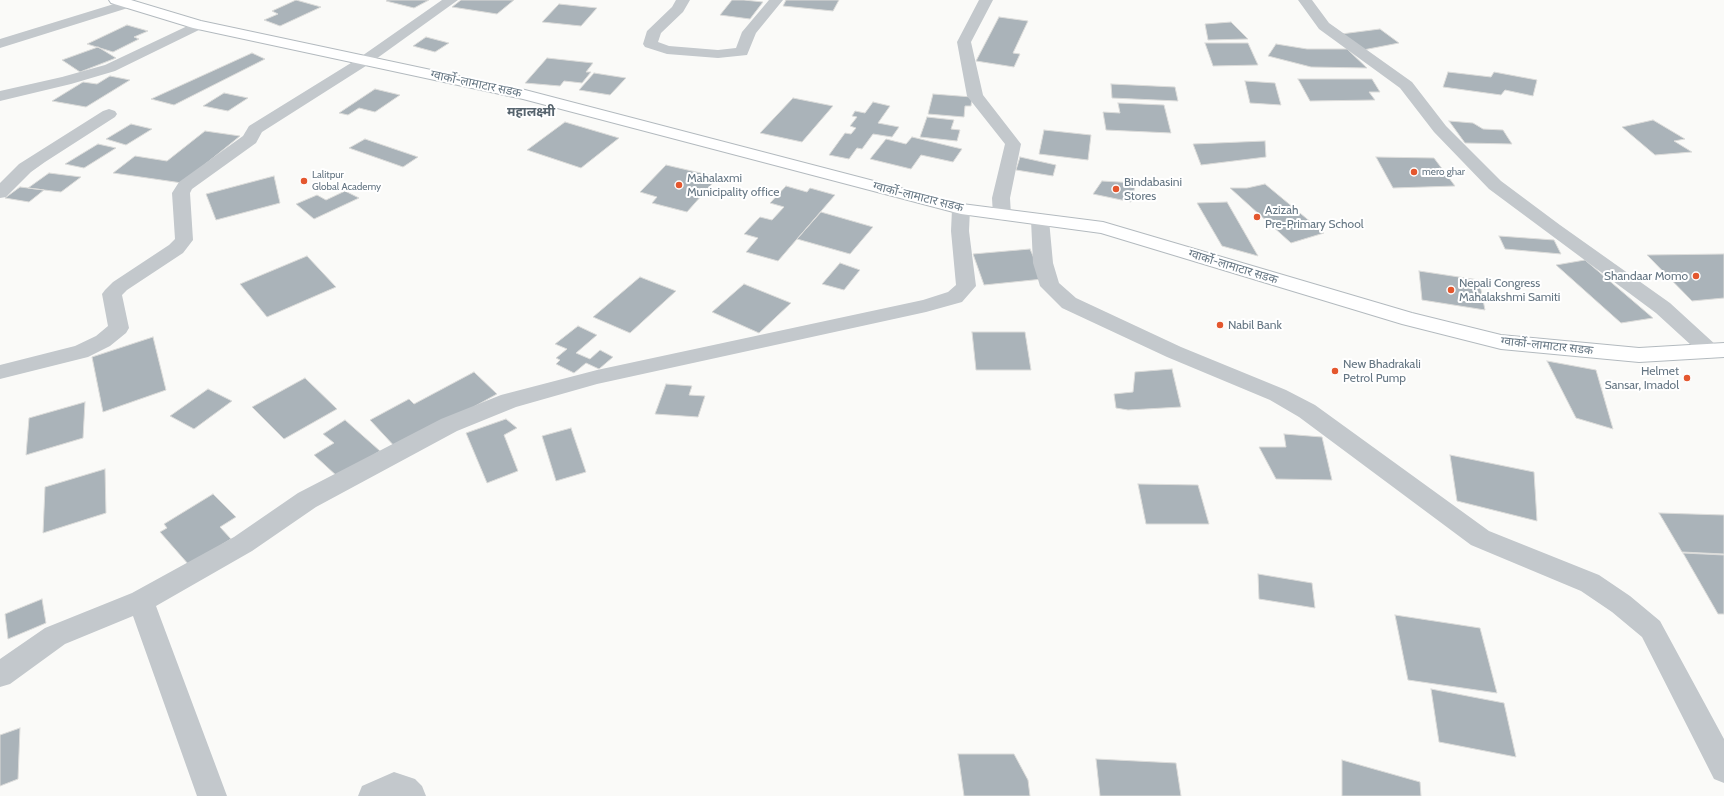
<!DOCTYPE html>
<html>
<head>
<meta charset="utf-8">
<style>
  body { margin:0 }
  canvas { display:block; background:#fafaf8 }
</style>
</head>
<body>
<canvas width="1724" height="796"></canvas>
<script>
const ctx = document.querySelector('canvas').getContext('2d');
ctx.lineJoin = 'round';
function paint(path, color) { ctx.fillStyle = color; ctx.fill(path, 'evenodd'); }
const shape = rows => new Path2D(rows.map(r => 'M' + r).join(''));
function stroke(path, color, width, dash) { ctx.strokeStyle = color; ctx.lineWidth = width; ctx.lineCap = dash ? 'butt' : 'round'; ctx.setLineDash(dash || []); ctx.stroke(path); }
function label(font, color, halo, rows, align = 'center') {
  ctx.font = font + ' Cabin,"Noto Sans Devanagari",sans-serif'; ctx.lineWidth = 4; ctx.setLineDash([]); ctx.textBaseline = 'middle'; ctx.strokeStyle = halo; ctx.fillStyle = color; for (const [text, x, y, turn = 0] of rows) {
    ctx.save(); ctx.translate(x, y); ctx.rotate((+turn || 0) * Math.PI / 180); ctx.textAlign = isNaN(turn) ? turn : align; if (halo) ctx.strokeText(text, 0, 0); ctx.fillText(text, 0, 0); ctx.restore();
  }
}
const building = shape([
  [296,0,321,7,280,26,264,20,278,14,272,11,296,0],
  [387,0,429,0,414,8,386,1,387,0],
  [461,0,514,0,497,14,452,7,461,0],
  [732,0,744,0,763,2,750,19,720,15,732,0],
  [786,0,839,0,833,11,783,6,786,0],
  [559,4,597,8,581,26,542,22,559,4],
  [999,17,1028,21,1013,53,1020,54,1014,67,976,61,999,17],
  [1231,22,1248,39,1208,40,1205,24,1231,22],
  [127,25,148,31,134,37,139,39,113,52,87,44,127,25],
  [1380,29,1399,43,1363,50,1341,34,1380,29],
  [426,37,449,43,435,52,413,46,426,37],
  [1205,43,1248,43,1258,65,1213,66,1205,43],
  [1276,44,1307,49,1347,49,1367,68,1311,67,1268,56,1276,44],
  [98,47,116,58,80,72,62,60,98,47],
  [252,53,265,59,174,105,151,99,252,53],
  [547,58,593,63,586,72,591,72,582,83,564,81,560,86,525,83,547,58],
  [1448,72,1491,77,1494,72,1537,80,1533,96,1505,90,1501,95,1443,87,1448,72],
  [594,73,626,78,610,95,579,90,594,73],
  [110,76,130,80,86,107,52,101,83,82,97,84,110,76],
  [1298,79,1372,79,1380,92,1369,92,1375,100,1310,101,1298,79],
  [1245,81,1275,83,1281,105,1250,103,1245,81],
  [1111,84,1175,87,1178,101,1112,98,1111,84],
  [375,89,400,95,375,112,359,108,348,115,339,113,375,89],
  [224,93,248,98,228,111,203,106,224,93],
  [933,94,972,97,971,106,965,106,964,117,928,114,933,94],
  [793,98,833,106,802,142,760,133,793,98],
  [873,102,890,106,878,123,899,127,892,137,873,134,862,149,857,148,849,159,829,155,845,133,851,134,856,128,850,126,857,117,852,116,855,111,865,113,873,102],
  [1118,103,1164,105,1171,133,1106,130,1103,112,1120,113,1118,103],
  [927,117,954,120,951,129,960,130,957,141,920,137,927,117],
  [1653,120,1685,139,1674,141,1692,152,1655,155,1622,127,1653,120],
  [1449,121,1473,123,1483,129,1503,130,1512,144,1465,143,1449,121],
  [565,122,619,138,581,168,527,150,565,122],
  [131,124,152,129,126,145,106,139,131,124],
  [1044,130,1091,135,1088,160,1039,154,1044,130],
  [205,131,240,136,182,183,113,173,135,156,167,161,205,131],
  [912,137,962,149,953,162,921,155,911,169,870,159,886,139,906,144,912,137],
  [365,139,418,157,403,167,349,148,365,139],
  [1265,141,1266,157,1201,165,1193,144,1265,141],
  [98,144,116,148,84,168,65,164,98,144],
  [1020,157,1056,165,1053,176,1016,170,1020,157],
  [1376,157,1434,158,1455,186,1393,188,1376,157],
  [666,165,718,177,687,212,652,203,657,197,640,192,666,165],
  [49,173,81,177,61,192,28,188,49,173],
  [274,176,280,203,216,220,206,194,274,176],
  [1102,181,1136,183,1131,202,1093,194,1102,181],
  [1265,184,1324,233,1291,243,1230,188,1247,188,1265,184],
  [786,186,807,192,810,188,835,195,778,261,746,252,758,238,744,234,760,217,772,220,784,207,770,203,786,186],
  [20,187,44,190,29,202,5,198,20,187],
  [345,191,359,198,314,219,296,204,317,195,326,200,345,191],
  [1227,202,1258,256,1222,246,1197,203,1227,202],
  [821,212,873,227,850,254,797,239,821,212],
  [1499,236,1554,240,1561,254,1505,249,1499,236],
  [1030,249,1043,279,984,285,973,254,1030,249],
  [1724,254,1724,298,1692,301,1647,255,1724,254],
  [307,256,336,287,267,317,240,284,307,256],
  [1585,260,1653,318,1621,323,1556,265,1585,260],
  [840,263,860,270,844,290,822,284,840,263],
  [1419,271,1479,280,1485,310,1422,300,1419,271],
  [640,277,676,291,630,333,593,317,640,277],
  [744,284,791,303,759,333,712,312,744,284],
  [578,326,597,335,576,353,590,359,600,350,613,357,599,369,586,363,574,373,556,364,560,360,556,358,567,349,555,344,578,326],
  [972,332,1025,332,1031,370,976,370,972,332],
  [153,337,166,390,103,412,92,357,153,337],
  [1547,361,1596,370,1613,429,1576,418,1547,361],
  [1172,369,1181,407,1128,410,1116,408,1114,394,1133,392,1135,372,1172,369],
  [474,372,497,394,397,449,370,420,409,399,414,404,474,372],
  [305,378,337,409,284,439,252,407,305,378],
  [666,384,692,386,689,395,705,396,698,417,655,414,666,384],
  [208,389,232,401,194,429,170,416,208,389],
  [85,402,83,438,26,455,29,418,85,402],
  [506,419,517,428,504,435,518,471,487,483,466,433,506,419],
  [345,420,380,451,338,477,314,455,334,443,323,434,345,420],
  [571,428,586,472,556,481,542,436,571,428],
  [1284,434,1322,437,1332,480,1276,479,1259,447,1286,447,1284,434],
  [1450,455,1534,472,1537,521,1457,501,1450,455],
  [105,469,106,513,43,533,45,487,105,469],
  [1138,484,1198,485,1209,524,1146,524,1138,484],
  [213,494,236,517,220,527,231,539,189,565,160,532,167,528,164,524,213,494],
  [1659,513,1724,515,1724,554,1682,552,1659,513],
  [1683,553,1724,555,1724,614,1718,614,1683,553],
  [1258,574,1312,583,1315,608,1259,599,1258,574],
  [42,599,46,623,8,639,5,614,42,599],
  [1395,615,1480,628,1497,693,1408,680,1395,615],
  [1431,689,1504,703,1516,757,1439,742,1431,689],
  [20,728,18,779,0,786,0,735,20,728],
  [958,754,1014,754,1028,780,1030,796,964,796,958,754],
  [1096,759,1176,763,1181,796,1100,796,1096,759],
  [1342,760,1420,782,1421,796,1342,796,1342,760]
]);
paint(building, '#aab3b9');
stroke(building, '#dcdcda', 1);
const secondary = shape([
  [109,0,131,0,201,21,525,90,962,204,1103,222,1412,313,1501,335,1639,348,1724,343,1724,357,1639,362,1501,349,1402,324,1101,233,961,214,523,99,193,28,111,3,109,0]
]);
stroke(secondary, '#b3babf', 2);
paint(shape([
  [127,0,131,1,133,4,131,7,0,48,0,39,127,0],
  [442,0,458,0,369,64,262,132,256,143,192,189,190,193,193,240,183,253,127,290,122,295,129,328,126,333,110,346,88,357,0,379,0,365,75,346,96,336,108,326,102,294,105,290,113,282,169,245,175,239,172,193,179,182,243,136,249,126,359,58,442,0],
  [676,0,690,0,683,12,661,33,658,42,669,46,718,50,736,48,742,32,769,0,783,0,756,33,747,55,718,58,667,54,645,47,643,44,647,31,672,7,676,0],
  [979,0,993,0,971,42,983,95,1021,144,1010,198,1011,215,1008,219,1002,220,996,219,993,215,992,198,1005,144,967,96,957,42,979,0],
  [1298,0,1312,0,1329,23,1412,82,1446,126,1501,181,1560,225,1670,303,1717,346,1721,351,1717,356,1710,358,1703,356,1656,313,1489,189,1434,132,1400,88,1319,29,1298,0],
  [198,21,203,22,205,25,203,28,115,71,71,84,0,101,0,91,62,77,105,65,198,21],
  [109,109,115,111,117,114,115,117,45,162,31,172,6,197,0,198,0,183,19,164,103,111,109,109],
  [961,204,967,205,970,209,969,231,976,286,962,302,926,312,597,384,516,407,457,431,316,507,252,551,156,606,227,796,197,796,133,616,65,644,10,684,0,687,0,659,45,628,132,593,234,537,298,493,441,419,501,395,597,370,923,300,948,292,956,285,951,231,952,209,955,205,961,204],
  [1040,214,1046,216,1049,220,1053,263,1059,283,1076,298,1181,347,1286,390,1315,405,1489,531,1599,575,1630,596,1660,621,1724,739,1724,783,1714,779,1642,637,1612,612,1581,591,1471,545,1299,417,1270,400,1167,357,1062,308,1040,286,1033,263,1031,220,1034,216,1040,214],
  [394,772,415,779,422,786,426,796,358,796,362,786,394,772]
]), '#c3c8cc');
paint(secondary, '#fff');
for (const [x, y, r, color] of [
  [1414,172,4,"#e4572e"],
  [304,181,4,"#e4572e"],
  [679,185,4,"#e4572e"],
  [1116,189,4,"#e4572e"],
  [1257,217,4,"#e4572e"],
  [1696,276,4,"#e4572e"],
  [1451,290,4,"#e4572e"],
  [1220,325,4,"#e4572e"],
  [1335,371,4,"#e4572e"],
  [1687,378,4,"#e4572e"]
]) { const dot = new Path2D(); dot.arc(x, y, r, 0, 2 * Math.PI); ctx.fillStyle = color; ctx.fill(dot); stroke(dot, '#fff', 1.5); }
label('10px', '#657683', '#fff', [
  ["mero ghar",1422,172],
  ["Lalitpur",312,175],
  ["Global Academy",312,187]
], 'left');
label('12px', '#657683', '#fff', [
  ["ग्वार्को-लामाटार सडक",476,84,12],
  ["ग्वार्को-लामाटार सडक",918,197,14],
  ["ग्वार्को-लामाटार सडक",1233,267,17],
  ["ग्वार्को-लामाटार सडक",1547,346,6]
]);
label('12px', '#657683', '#fff', [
  ["Mahalaxmi",687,178],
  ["Municipality office",687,192],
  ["Bindabasini",1124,182],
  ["Stores",1124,196],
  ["Azizah",1265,210],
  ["Pre-Primary School",1265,224],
  ["Shandaar Momo",1688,276,"right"],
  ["Nepali Congress",1459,283],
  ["Mahalakshmi Samiti",1459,297],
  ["Nabil Bank",1228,325],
  ["New Bhadrakali",1343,364],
  ["Petrol Pump",1343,378],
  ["Helmet",1679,371,"right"],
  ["Sansar, Imadol",1679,385,"right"]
], 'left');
label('bold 13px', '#57646e', '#fff', [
  ["महालक्ष्मी",531,112]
]);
</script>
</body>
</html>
